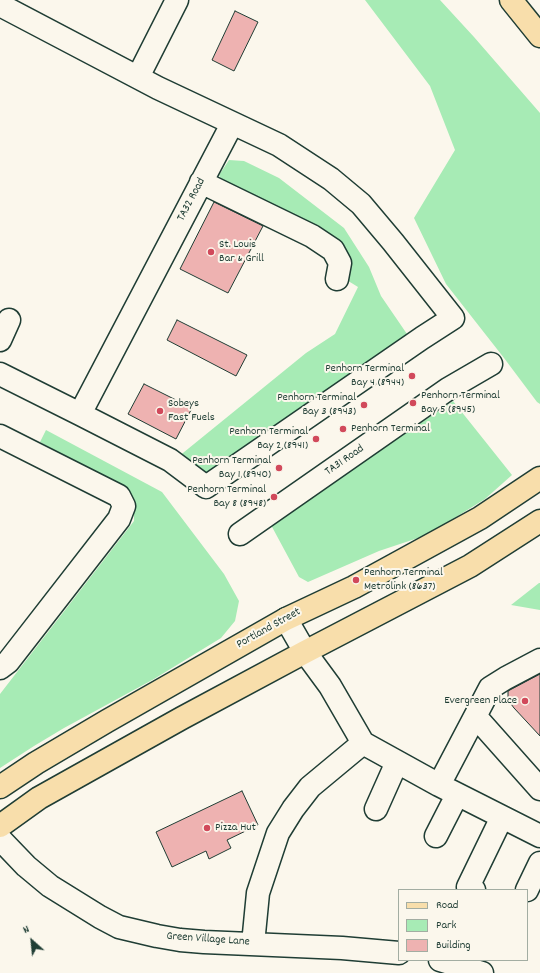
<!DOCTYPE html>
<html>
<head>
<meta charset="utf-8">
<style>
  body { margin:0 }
  #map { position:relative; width:540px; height:973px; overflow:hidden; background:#fbf7ec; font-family:Dekko,sans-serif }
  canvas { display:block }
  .legend { position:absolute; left:398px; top:889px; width:130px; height:72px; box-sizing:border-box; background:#fbf7ec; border:1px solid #a3ada2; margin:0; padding:5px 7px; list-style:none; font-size:12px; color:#1f3d34 }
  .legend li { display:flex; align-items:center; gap:8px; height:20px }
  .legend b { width:20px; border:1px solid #a3ada2 }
  .north { position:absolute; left:12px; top:921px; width:40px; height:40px; -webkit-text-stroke:3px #fbf7ec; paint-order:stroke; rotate:333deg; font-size:11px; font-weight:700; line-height:16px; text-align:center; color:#1f3d34 }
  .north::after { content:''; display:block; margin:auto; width:14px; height:18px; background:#1f3d34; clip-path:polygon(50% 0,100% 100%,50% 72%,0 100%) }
</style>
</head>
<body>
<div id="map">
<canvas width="540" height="973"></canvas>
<ul class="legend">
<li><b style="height:5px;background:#f8deab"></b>Road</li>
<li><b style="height:11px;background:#a7ebb5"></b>Park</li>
<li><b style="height:11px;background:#eeb2b1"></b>Building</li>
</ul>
<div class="north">N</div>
</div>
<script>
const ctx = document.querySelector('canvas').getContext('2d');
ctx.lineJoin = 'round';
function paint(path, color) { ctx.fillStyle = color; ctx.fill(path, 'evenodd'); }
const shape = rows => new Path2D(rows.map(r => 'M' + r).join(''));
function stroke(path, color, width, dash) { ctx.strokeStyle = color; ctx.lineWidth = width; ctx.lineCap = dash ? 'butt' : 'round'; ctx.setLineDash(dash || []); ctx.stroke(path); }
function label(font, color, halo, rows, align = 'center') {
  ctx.font = font + ' Dekko,sans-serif'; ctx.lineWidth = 4; ctx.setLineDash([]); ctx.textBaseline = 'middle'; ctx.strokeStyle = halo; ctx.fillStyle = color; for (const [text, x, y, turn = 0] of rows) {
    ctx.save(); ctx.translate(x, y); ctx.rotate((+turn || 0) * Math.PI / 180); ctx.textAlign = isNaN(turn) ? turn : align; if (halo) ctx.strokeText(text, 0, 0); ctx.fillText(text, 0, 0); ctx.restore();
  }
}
paint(shape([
  [365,0,440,0,474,37,540,113,540,404,537,402,504,358,446,284,414,218,455,150,430,86],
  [229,160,244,161,279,178,344,228,369,267,381,296,407,334,407,350,218,475,202,471,178,457,306,353,335,334,358,287,345,279,350,269,342,247,223,183,219,175],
  [453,401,512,475,485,499,427,535,379,551,308,582,299,577,271,525],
  [46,430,162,492,224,574,239,601,235,621,221,638,154,679,64,728,34,746,0,768,0,694,134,521,134,504,123,489,40,442],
  [539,583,540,583,540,610,511,605]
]), '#a7ebb5');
const building = shape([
  [235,11,258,22,234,71,212,60,235,11],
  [214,202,263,226,228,293,180,269,214,202],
  [177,320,247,355,236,376,167,340,177,320],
  [144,384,192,408,176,439,128,414,144,384],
  [540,674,540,736,514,708,508,700,508,691,540,674],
  [242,791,258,825,227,840,231,848,209,859,206,851,172,867,156,832,242,791]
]);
paint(building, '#eeb2b1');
stroke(building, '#1f3d34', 1);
const minor = shape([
  [0,5,158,88,279,145,331,179,361,204,393,242,453,318,422,338,206,487,170,460,80,414,0,374],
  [138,77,177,0],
  [201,182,312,236,333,250,340,263,337,279],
  [0,340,9,320],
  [80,414,232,124],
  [0,436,119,496,124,506,119,519,8,662,0,668],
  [240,534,448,389,491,364],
  [286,619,305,652,330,686,363,743,439,785,540,836],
  [476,717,540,789],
  [439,785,490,688,506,678,540,660],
  [376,809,397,762],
  [436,836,457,795],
  [0,839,26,866,50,886,100,917,119,927,157,936,180,940,204,942,342,948,399,953],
  [474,890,468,887,502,817],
  [527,890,540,863],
  [253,944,258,893,278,833,293,809,310,787,363,743],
  [440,960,482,973]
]);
const major = shape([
  [0,787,36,763,107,721,286,619,354,587,480,518,540,478],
  [0,826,39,798,182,718,305,652,470,566,540,521]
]);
const highway = shape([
  [511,0,540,36]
]);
stroke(minor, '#1f3d34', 25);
stroke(major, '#1f3d34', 25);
stroke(highway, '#1f3d34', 25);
stroke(minor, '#fbf7ec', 22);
stroke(major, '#f8deab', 22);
stroke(highway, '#f8deab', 22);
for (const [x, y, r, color] of [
  [211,252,4,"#d1495b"],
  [412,376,4,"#d1495b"],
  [413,403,4,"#d1495b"],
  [364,405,4,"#d1495b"],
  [160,411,4,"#d1495b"],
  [343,429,4,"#d1495b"],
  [316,439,4,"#d1495b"],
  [279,468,4,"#d1495b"],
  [274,497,4,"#d1495b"],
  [356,580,4,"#d1495b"],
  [525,701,4,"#d1495b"],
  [207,828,4,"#d1495b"]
]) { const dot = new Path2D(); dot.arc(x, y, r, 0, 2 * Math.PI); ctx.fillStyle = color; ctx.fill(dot); stroke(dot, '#fbf7ec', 1.5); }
label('12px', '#1f3d34', '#fbf7ec', [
  ["TA32 Road",192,200,-62],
  ["TA31 Road",345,461,-35],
  ["Portland Street",269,629,-29],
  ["Green Village Lane",208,940,4]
]);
label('12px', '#1f3d34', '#fbf7ec', [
  ["St. Louis",219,245],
  ["Bar & Grill",219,259],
  ["Penhorn Terminal",404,369,"right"],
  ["Bay 4 (8944)",404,383,"right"],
  ["Penhorn Terminal",421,396],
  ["Bay 5 (8945)",421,410],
  ["Penhorn Terminal",356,398,"right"],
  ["Bay 3 (8943)",356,412,"right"],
  ["Sobeys",168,404],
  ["Fast Fuels",168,418],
  ["Penhorn Terminal",351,429],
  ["Penhorn Terminal",308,432,"right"],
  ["Bay 2 (8941)",308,446,"right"],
  ["Penhorn Terminal",271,461,"right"],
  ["Bay 1 (8940)",271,475,"right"],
  ["Penhorn Terminal",266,490,"right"],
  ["Bay 8 (8948)",266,504,"right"],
  ["Penhorn Terminal",364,573],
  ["Metrolink (8637)",364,587],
  ["Evergreen Place",517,701,"right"],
  ["Pizza Hut",215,828]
], 'left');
</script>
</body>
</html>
